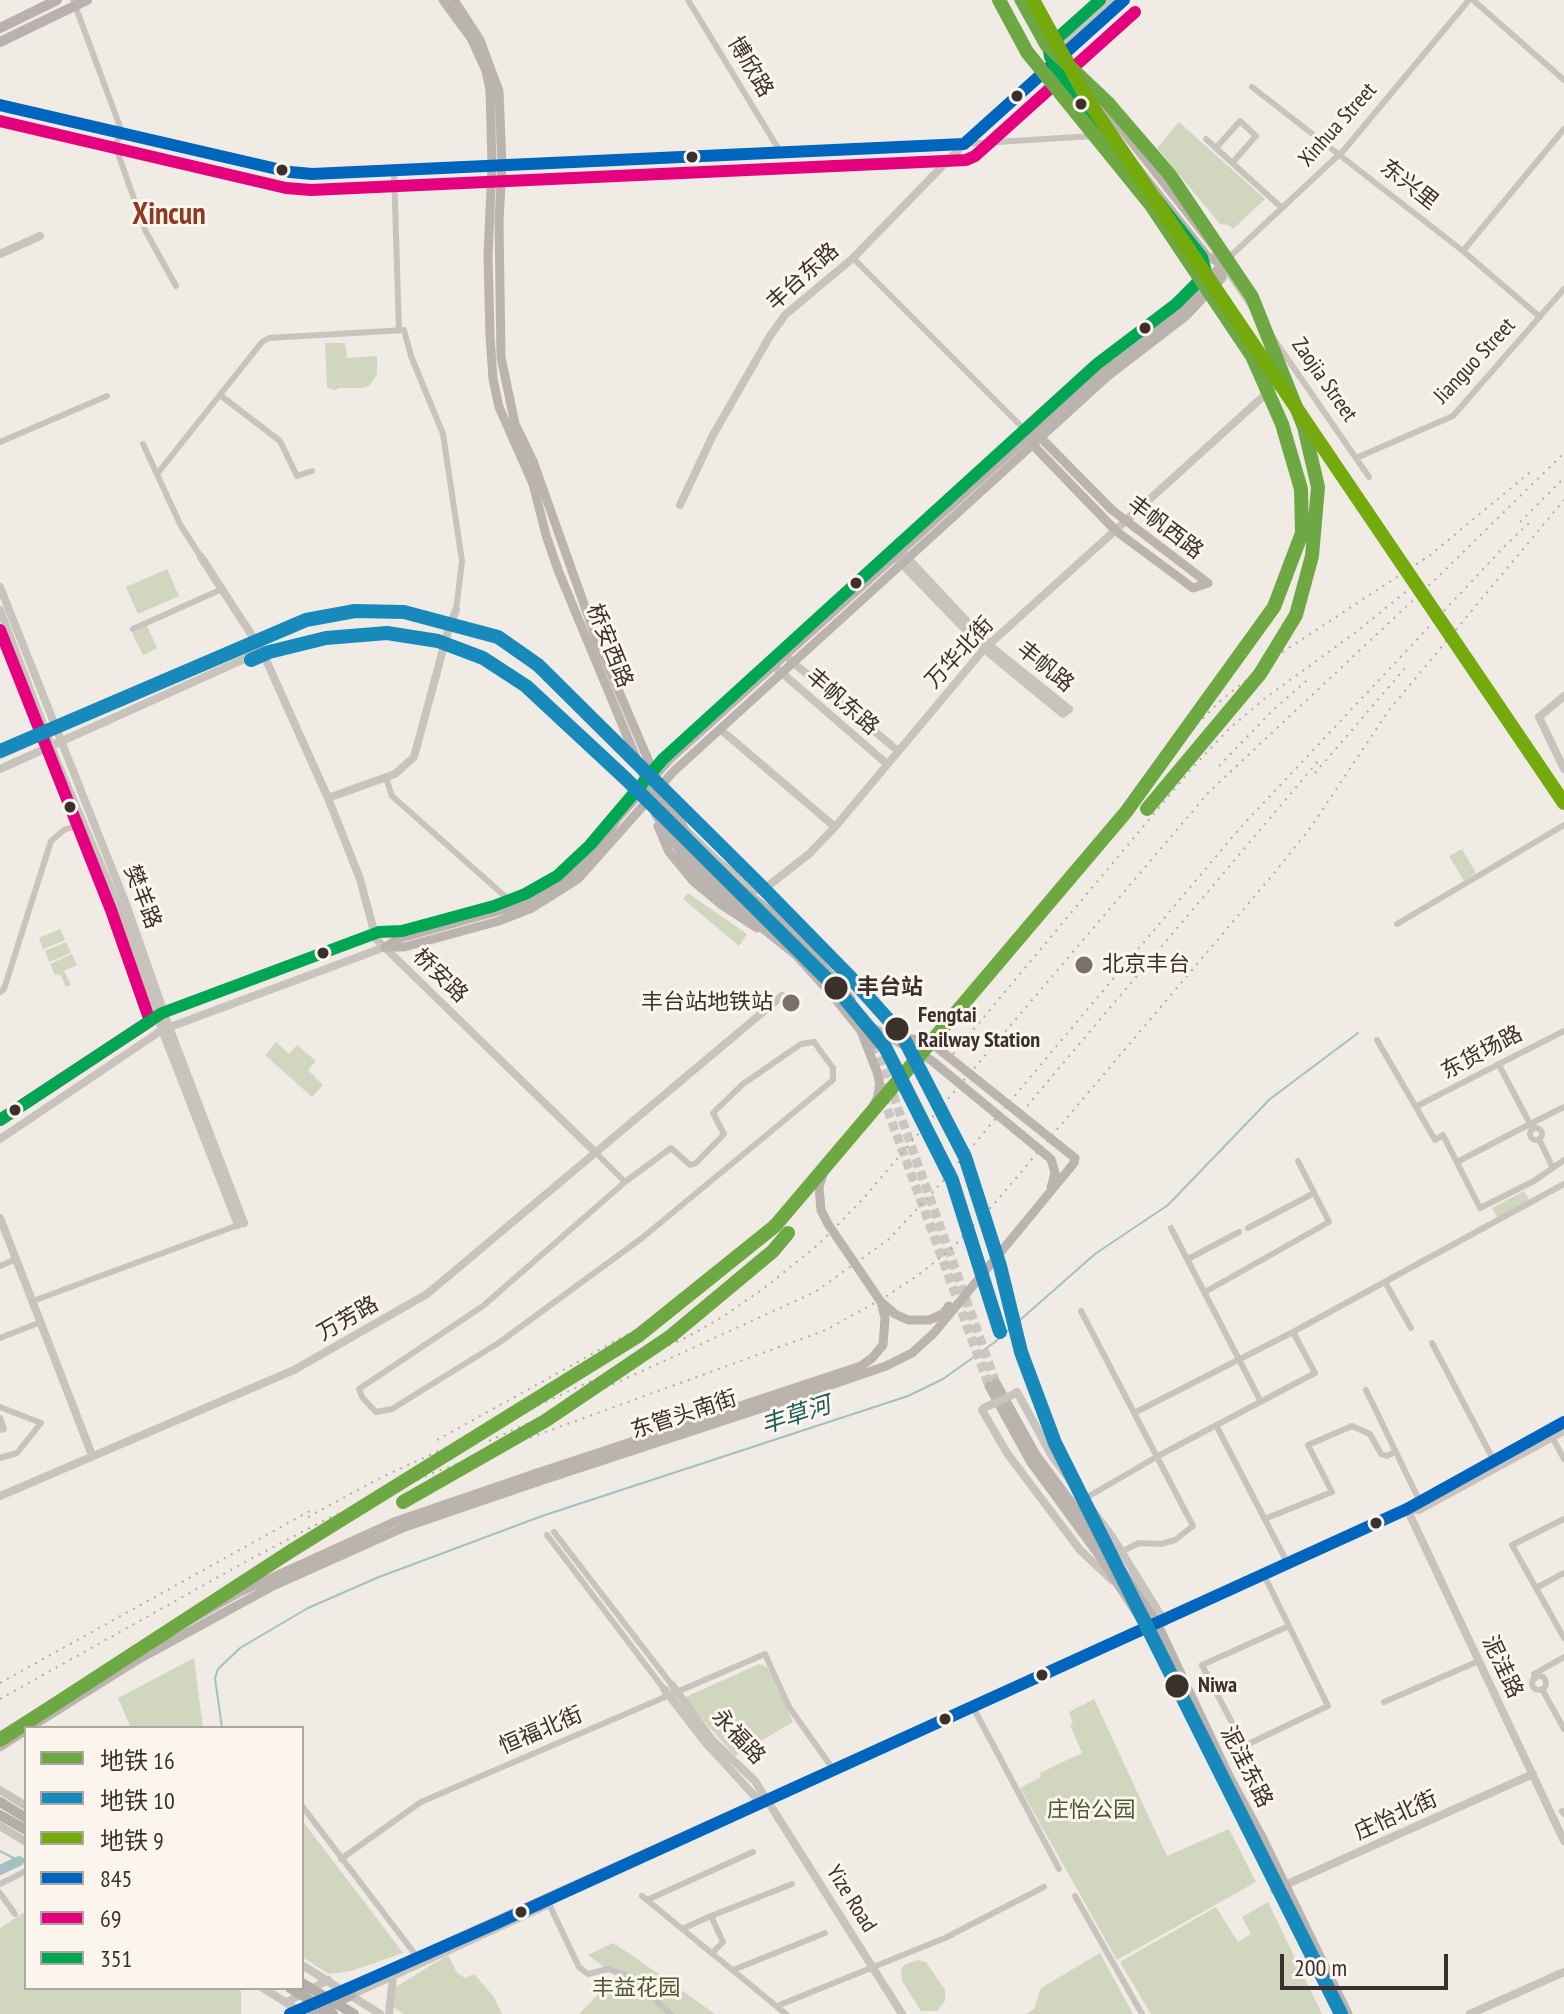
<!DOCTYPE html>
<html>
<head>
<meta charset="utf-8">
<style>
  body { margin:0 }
  #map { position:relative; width:1564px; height:2014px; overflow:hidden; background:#f0ebe5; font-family:"PT Sans Narrow","Noto Sans SC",sans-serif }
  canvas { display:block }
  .legend { position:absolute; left:24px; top:1726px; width:280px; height:264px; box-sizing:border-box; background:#fbf5ee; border:2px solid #aea6a0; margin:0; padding:10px 14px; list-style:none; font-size:24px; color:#3b302b }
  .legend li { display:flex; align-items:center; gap:16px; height:40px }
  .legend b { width:40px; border:2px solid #aea6a0 }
  .scale { position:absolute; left:1280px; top:1954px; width:168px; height:36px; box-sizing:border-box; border:4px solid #3b302b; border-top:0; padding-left:10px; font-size:24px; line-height:28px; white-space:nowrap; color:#3b302b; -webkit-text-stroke:6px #fbf5ee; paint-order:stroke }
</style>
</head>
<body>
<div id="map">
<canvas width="1564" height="2014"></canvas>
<ul class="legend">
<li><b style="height:10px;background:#6da843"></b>地铁 16</li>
<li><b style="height:10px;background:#178abb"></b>地铁 10</li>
<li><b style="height:10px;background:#74aa0b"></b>地铁 9</li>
<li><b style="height:10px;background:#0065bd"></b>845</li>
<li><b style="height:10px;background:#e5007d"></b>69</li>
<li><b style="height:10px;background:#00a651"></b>351</li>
</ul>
<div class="scale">200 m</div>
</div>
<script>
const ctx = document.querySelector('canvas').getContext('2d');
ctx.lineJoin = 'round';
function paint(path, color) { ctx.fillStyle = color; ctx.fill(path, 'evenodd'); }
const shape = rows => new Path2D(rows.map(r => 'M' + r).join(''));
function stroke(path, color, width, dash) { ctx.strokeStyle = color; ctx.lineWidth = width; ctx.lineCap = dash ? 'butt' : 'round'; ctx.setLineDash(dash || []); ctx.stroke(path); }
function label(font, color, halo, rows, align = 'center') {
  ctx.font = font + ' "PT Sans Narrow","Noto Sans SC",sans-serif'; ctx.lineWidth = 6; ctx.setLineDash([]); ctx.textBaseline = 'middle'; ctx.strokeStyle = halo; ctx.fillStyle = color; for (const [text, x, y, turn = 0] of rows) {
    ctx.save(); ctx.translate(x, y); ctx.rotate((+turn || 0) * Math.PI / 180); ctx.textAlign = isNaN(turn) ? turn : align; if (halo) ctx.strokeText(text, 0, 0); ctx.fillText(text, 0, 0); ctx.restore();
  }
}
paint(shape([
  [1179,122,1265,199,1233,229,1229,225,1220,224,1157,148],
  [325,343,345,343,347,358,377,356,377,374,370,385,364,388,340,388,334,390,327,387],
  [167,569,179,596,138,614,126,587],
  [147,626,157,648,143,655,132,633],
  [1462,849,1476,873,1464,881,1449,856],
  [688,893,747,934,739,946,683,899],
  [60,929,65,940,43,949,39,938],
  [66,942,71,953,49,962,45,951],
  [72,954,77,965,64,971,71,985,66,987,60,974,55,975,50,964],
  [276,1042,289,1054,297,1045,316,1061,308,1070,323,1085,312,1097,265,1055],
  [1524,1191,1530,1201,1498,1219,1492,1208],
  [194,1658,203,1728,131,1728,118,1698],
  [759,1664,767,1667,793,1722,735,1756,686,1701,686,1697],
  [1094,1699,1167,1856,1229,1829,1256,1882,1117,1960,1020,1788,1041,1777,1040,1773,1082,1753,1070,1725,1073,1723,1069,1712],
  [302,1820,403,1953,351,1971,329,1974,302,1957],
  [1268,1902,1322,2014,1151,2014,1120,1962,1216,1907,1238,1942,1251,1934,1242,1917],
  [26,1911,26,1988,237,1988,241,1991,241,2014,0,2014,0,1928],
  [613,1943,636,1958,715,2014,579,2014,616,1976,588,1955],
  [1100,1953,1133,2014,1026,2014,1034,2009,1041,1988],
  [448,1955,457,1973,465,1978,474,1974,493,1996,502,2014,404,2014,394,2008,394,1988],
  [918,1960,926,1962,945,1990,945,2001,937,2011,921,2011,902,1981,901,1970,904,1965]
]), '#d1d6bf');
stroke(shape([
  [222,1728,215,1678,218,1669,240,1648,308,1608,379,1577,542,1516,908,1396,943,1379,995,1342,1095,1254,1168,1205,1270,1099,1358,1033],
  [0,1851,19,1861,26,1858]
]), '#a1c2c1', 2);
stroke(shape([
  [0,1870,19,1861]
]), '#a1c2c1', 10);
stroke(shape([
  [875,1044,996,1383],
  [878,1084,989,1386]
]), '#ccc6c0', 9, [9, 4.5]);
stroke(shape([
  [73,0,122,132,115,145,145,230,176,286],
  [688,0,781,153],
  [1473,0,1564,80],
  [1252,87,1463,251,1540,317],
  [1206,139,1282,208],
  [964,144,1111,135],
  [1216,148,1240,121,1256,136,1232,163],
  [394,171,399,330],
  [1463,251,1564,129],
  [853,258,1019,424],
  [220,395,280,441,297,476,312,471],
  [0,442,107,396],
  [143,444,181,526,201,557],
  [1356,458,1453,416,1564,289],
  [157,474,262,342,269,338,404,330,411,356,443,434,462,561,456,610],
  [1369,477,1222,264,1344,150,1469,0],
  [133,629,222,589],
  [386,778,392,796,516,906],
  [1397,924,1564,825],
  [0,992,4,989,51,841,64,830,84,823],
  [1377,1040,1435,1140,1443,1135,1480,1208,1534,1181,1564,1160],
  [814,1042,833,1068,833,1080,642,1238,500,1342,392,1409,376,1412,362,1397,359,1389,483,1306,625,1182,671,1148,690,1165,696,1163,724,1134,713,1113,716,1110,743,1084,801,1044,814,1042],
  [1499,1065,1530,1124,1564,1107],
  [1417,1106,1564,1031],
  '1530 1134a6 6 0 1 1 12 0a6 6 0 1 1-12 0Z',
  [1539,1139,1552,1166],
  [595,1152,625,1182],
  [1457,1162,1530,1124,1532,1128],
  [1171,1228,1261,1402],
  [1248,1228,1314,1193],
  [1188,1259,1239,1232],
  [0,1266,16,1259],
  [1385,1282,1411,1328],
  [1205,1292,1329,1222,1298,1161],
  [33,1301,241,1224],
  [1081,1311,1193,1526,1175,1540,1161,1544,1139,1543,1125,1550],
  [0,1338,41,1322],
  [1432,1343,1494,1461],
  [1366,1390,1420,1502],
  [0,1407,41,1423,17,1453,0,1458],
  [1136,1412,1293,1332,1564,1184],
  [0,1418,4,1429,0,1430],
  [1217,1427,1289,1566],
  [1552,1437,1564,1459],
  [1084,1499,1158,1456,1315,1373,1293,1332],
  [1267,1518,1332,1492,1308,1445,1352,1426,1370,1434,1381,1454,1387,1456,1395,1452],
  [554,1532,672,1685],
  [547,1535,664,1689],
  [1564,1573,1536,1588,1564,1638],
  [1265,1577,1289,1626,1328,1706,1244,1746,1202,1665,1289,1626],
  [1536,1588,1512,1545,1564,1519],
  '1532 1683a7 7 0 1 1 14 0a7 7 0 1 1-14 0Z',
  [1536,1678,1534,1674,1564,1657],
  [1542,1689,1564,1729],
  [1384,1702,1479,1661],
  [974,1709,1059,1869],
  [302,1806,418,1958],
  [1562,1811,1564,1814],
  [341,1859,421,1802,765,1654,789,1707,833,1769],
  [0,1884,26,1871],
  [0,1893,15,1914],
  [642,1896,786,2014],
  [1075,1896,1142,2014],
  [647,1900,753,1852],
  [549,1904,579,1967,588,1974,608,1969,630,1976,648,1987,660,2005,671,2014],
  [682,1929,711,1916],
  [712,1953,723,1942,711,1916,792,1884],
  [733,1970,825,1933],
  [777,2006,945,1938,1044,1887]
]), '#c9c3be', 6);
stroke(shape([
  [1059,49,1110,0],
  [0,105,290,172,312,174,964,144],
  [0,254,40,236],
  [680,505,713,435,770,336,785,315,853,258,964,144,1124,0],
  [201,557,262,651,328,798],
  [895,557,984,649,1063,714,1069,709,989,645,901,551],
  [0,587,126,904,169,1027,244,1223],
  [0,610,56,759,125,922,162,1030,238,1225],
  [456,610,448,631,414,757,395,774,328,798,360,879,376,939,595,1152],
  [789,659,898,751],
  [774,666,887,764],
  [1564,696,1539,717,1564,769],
  [720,729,835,827],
  [0,755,255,640],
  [0,769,262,651],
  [686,830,720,863,755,890,763,890,809,854,835,827,984,649,1277,384],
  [0,1139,162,1030,385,947],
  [0,1218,92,1455],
  [1012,1395,1017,1392,1052,1456,1113,1538,1165,1622],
  [984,1408,982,1410,1007,1453,1034,1489,1080,1550,1113,1581],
  [0,1496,294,1370,427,1294,782,996],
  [1407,1509,1564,1841],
  [1407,1509,1564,1422],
  [1408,1509,1419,1510,1564,1431],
  [672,1685,713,1741,755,1781,902,2014],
  [664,1689,705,1742,760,1802,764,1803],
  [0,1790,26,1806],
  [0,1826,26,1842],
  [1274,1890,1533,1774],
  [302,1965,380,2014],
  [263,1988,304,2014],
  [351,1995,549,1904],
  [287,2002,328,1980],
  [389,2014,393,1976],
  [1470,2014,1564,1972]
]), '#c9c3be', 8);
stroke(shape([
  [443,0,471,38,486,71,490,90,492,166,488,256,490,336,493,379,499,407,533,484,546,535,558,570,644,777,656,815,692,869,741,911],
  [454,0,480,40,499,91,502,166,499,221,501,357,515,424,533,461,596,638,659,785,659,795,671,822,694,860,744,905],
  [1054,62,1207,256,1222,264],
  [1031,443,1116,531,1193,588,1208,583,1112,510,1037,434],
  [659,785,665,789,690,841,712,866,789,926,851,999],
  [658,826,669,852,693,881,722,905,757,928],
  [385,947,404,947,499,921,532,908,578,879,674,771,1108,376,1186,316,1222,278,1222,264,1216,249,1082,79,1065,53],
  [386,947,397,939,516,906,538,896,579,870,602,843,617,819,669,760,1094,377,1188,305,1222,264],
  [865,1022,875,1044],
  [996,1383,1036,1455,1126,1576,1158,1625,1229,1776,1263,1839,1348,2014],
  [989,1386,1030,1461,1096,1551,1148,1630,1279,1887,1340,2014],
  [29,1728,139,1659,271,1587,405,1527,537,1482],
  [0,1736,146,1645,238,1593,394,1522,534,1474],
  [0,1747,26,1730],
  [343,1990,1407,1509]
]), '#bab3ae', 9);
stroke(shape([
  [1019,0,1054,62],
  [1035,0,1065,53],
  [0,28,57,0],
  [0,42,87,0],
  [290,2014,343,1990],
  [313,2014,351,1995]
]), '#b8b1ad', 10);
stroke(shape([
  [0,1802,26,1818],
  [0,1815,26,1830]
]), '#b4aea8', 10);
stroke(shape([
  [1520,522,1564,478],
  [1219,766,1273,710,1311,677],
  [1315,773,1406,667],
  [953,1054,1193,767,1230,728,1268,696,1356,632,1413,586],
  [1022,1112,1319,760],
  [437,1440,646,1324,703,1285,730,1262,796,1195,1175,747,1219,702,1275,657,1429,556,1534,469],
  [489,1441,815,1292,889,1239,943,1181,1240,828,1503,548,1533,519],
  [308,1517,382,1477,689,1336,724,1316,767,1286,820,1243,862,1200,1209,792,1443,572,1564,453],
  [0,1683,315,1508],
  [0,1699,245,1562,327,1519,438,1471,826,1330,882,1299,917,1276,950,1250,994,1204,1275,872,1311,827,1389,710,1564,500]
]), '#b1aca8', 2, [2, 6]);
stroke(shape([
  [984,1408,1012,1395]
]), '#c9c3be', 8);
stroke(shape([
  [744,905,786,936,809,957,871,1027,931,1060,1051,1159,1055,1173,1051,1188],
  [741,911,796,955,833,996,861,1031,877,1072,880,1085,877,1099,867,1117,824,1171,819,1187,821,1210,828,1224,881,1302,895,1314,908,1320,929,1320,943,1314,949,1306],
  [534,1474,861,1366,872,1358,883,1345,885,1318,881,1302],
  [537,1482,805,1394,886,1366,912,1353,934,1333,1074,1163,1075,1158,935,1046,919,1040,881,1035]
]), '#bab3ae', 9);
stroke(shape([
  [302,1983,354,2014],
  [290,1988,333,2014]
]), '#b4aea8', 10);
stroke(shape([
  [0,105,290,172,312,174,964,144,1124,0],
  [290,2014,497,1923,1407,1509,1564,1422]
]), '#0065bd', 12);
stroke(shape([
  [0,121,286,188,311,190,966,160,975,156,1135,12],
  [0,630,111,910,150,1021,0,1120]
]), '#e5007d', 12);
stroke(shape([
  [0,1120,162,1013,379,932,402,931,494,906,525,894,557,876,590,845,663,759,1097,364,1176,304,1195,285,1206,272,1202,257,1069,89,1050,57,1049,49,1053,42,1100,0]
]), '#00a651', 12);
stroke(shape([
  [1022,0,1046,44,1108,103,1170,175,1252,297,1304,427,1318,487,1312,556,1296,615,1260,674,1147,809],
  [403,1502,545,1421,671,1336,773,1251,788,1233],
  [0,1740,291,1551,638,1336,775,1226,1126,812,1274,607,1302,533,1301,489,1282,424,1252,356,1151,205,1027,52,999,0]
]), '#6da843', 14);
stroke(shape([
  [251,660,269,652,326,638,387,633,438,641,483,658,526,686,626,779,836,988,885,1047,952,1180,1000,1332],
  [0,751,306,620,355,611,404,612,498,637,538,665,759,884,850,977,902,1035,965,1157,1000,1266,1021,1352,1055,1443,1341,2014]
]), '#178abb', 14);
stroke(shape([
  [1033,0,1087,99,1564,803]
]), '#74aa0b', 14);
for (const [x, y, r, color] of [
  [1017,96,7,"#3b302b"],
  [1081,104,7,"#3b302b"],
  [692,157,7,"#3b302b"],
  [282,170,7,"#3b302b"],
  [1145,328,7,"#3b302b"],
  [856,583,7,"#3b302b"],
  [70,807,7,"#3b302b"],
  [323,953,7,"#3b302b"],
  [1084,965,10,"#7a716c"],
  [836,988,13,"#3b302b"],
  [791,1003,10,"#7a716c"],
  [897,1029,13,"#3b302b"],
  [15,1110,7,"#3b302b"],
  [1376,1523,7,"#3b302b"],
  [1042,1675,7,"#3b302b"],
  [1177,1686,13,"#3b302b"],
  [945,1719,7,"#3b302b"],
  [521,1912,7,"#3b302b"]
]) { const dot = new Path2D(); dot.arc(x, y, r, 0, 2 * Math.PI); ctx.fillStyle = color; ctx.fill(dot); stroke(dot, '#fbf5ee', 3); }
label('22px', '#3b302b', '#fbf5ee', [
  ["博欣路",750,67,59],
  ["Xinhua Street",1338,125,-48],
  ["东兴里",1409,185,38],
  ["丰台东路",803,277,-42],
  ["Jianguo Street",1475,361,-47],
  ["Zaojia Street",1324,380,55],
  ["丰帆西路",1165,528,37],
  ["桥安西路",609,646,68],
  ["万华北街",960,653,-47],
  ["丰帆路",1045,667,39],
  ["丰帆东路",842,702,41],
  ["樊羊路",142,897,69],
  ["桥安路",440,976,44],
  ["东货场路",1482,1053,-28],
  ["万芳路",348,1319,-30],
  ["东管头南街",684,1415,-18],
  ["泥洼路",1502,1667,65],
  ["恒福北街",541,1731,-23],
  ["永福路",738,1737,47],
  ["泥洼东路",1246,1767,63],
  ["庄怡北街",1396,1816,-24],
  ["Yize Road",851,1899,58]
]);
label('22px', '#3b302b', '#fbf5ee', [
  ["北京丰台",1102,965],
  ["丰台站地铁站",773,1003,"right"]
], 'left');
label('bold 22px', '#3b302b', '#fbf5ee', [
  ["丰台站",857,988],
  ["Fengtai",918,1016],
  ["Railway Station",918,1041],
  ["Niwa",1198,1686]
], 'left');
label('22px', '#4a5a2e', '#fbf5ee', [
  ["庄怡公园",1091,1811],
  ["丰益花园",636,1989]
]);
label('italic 24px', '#1f5a5e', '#fbf5ee', [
  ["丰草河",796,1416,-18]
]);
label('bold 30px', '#8c3b22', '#fbf5ee', [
  ["Xincun",169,215]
]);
</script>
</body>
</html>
